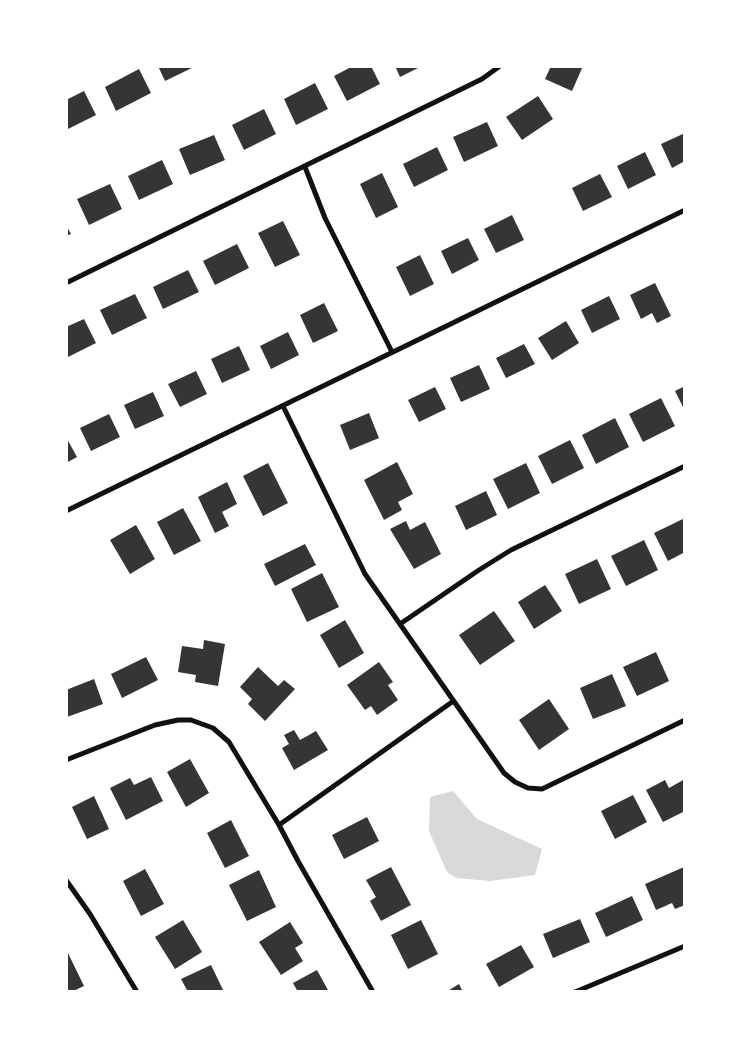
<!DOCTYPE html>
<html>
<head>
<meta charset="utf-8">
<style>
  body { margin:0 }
  #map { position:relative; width:751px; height:1058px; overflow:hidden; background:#fff; font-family:Quicksand,sans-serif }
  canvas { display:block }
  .frame { position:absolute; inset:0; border:68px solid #fff; pointer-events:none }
</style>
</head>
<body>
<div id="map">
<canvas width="751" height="1058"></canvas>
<div class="frame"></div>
</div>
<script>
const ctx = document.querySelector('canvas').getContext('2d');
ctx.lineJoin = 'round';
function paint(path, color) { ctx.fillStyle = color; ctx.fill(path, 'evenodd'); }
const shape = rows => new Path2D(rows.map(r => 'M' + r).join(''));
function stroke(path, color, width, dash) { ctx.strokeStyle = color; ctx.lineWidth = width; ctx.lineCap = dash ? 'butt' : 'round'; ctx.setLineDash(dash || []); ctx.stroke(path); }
paint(shape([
  [453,791,477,819,542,849,535,875,490,881,456,878,447,872,429,831,430,797]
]), '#d9d9d9');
paint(shape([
  [158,66,196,66,165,81],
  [353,66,371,66,380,84,347,101,334,76],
  [395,66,422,66,400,77],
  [551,66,583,66,572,91,545,79],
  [139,69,151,93,116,111,105,87],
  [315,83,328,109,296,125,284,99],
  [84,91,96,115,66,130,66,100],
  [538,96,553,119,522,140,506,117],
  [264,109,276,134,244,150,232,125],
  [487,122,498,146,464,162,453,137],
  [685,133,685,161,672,168,661,144],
  [214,135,225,160,190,175,179,149],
  [437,147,448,170,414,187,403,164],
  [645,152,656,175,628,189,617,166],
  [162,160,173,184,139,200,128,176],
  [382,173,398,207,376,218,360,184],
  [600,174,612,197,583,211,572,188],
  [110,184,122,209,89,225,77,199],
  [512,215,524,240,496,253,484,229],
  [283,221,300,255,275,267,258,233],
  [66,225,71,234,66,236],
  [468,238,479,260,452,274,441,251],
  [237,244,249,268,215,285,203,261],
  [420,255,434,284,410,296,396,267],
  [188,270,199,292,163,309,153,287],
  [655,283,671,316,657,323,652,313,641,319,630,295],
  [135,294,147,318,112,335,100,310],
  [609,296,620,319,592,333,581,310],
  [324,303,338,331,313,343,300,315],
  [84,319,96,343,66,358,66,327],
  [566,321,579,343,552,360,538,338],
  [288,332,299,355,271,369,260,346],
  [524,344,535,364,506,378,496,358],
  [239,346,250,370,222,383,211,359],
  [479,365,490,389,461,402,450,378],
  [196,371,207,394,180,407,168,384],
  [685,386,685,411,675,391],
  [435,387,446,409,419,422,408,400],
  [153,392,164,416,135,429,124,405],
  [661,398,675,426,643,442,629,414],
  [369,413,379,438,350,450,340,425],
  [109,414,120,437,91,451,80,428],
  [615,418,629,447,596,464,582,435],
  [66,437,77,457,66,463],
  [570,440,584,468,552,484,538,456],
  [397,462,413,494,398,502,402,510,384,520,364,480],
  [268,463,288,503,263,516,243,476],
  [526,463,540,493,508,509,493,479],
  [227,482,237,504,222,512,229,526,215,533,198,497],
  [486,491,497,515,466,530,455,506],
  [183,508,201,541,174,555,157,522],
  [685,518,685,552,668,561,654,533],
  [406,521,410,530,425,522,441,554,414,569,390,529],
  [136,525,155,559,130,574,110,540],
  [644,540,658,570,626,586,611,556],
  [305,544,316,565,275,586,264,564],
  [597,559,611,589,579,604,565,574],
  [322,573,339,607,307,622,291,589],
  [545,585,562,611,534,629,518,602],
  [494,611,515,641,480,665,459,635],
  [345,620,364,653,339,668,320,635],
  [204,640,225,644,218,686,195,682,196,675,178,672,182,646,203,649],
  [656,652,669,681,637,696,623,667],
  [146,657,158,680,122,698,111,674],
  [379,662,393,682,388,685,398,700,377,715,371,706,365,710,347,685],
  [258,667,278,686,284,680,295,689,265,721,248,704,252,699,240,687],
  [612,674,626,706,593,719,580,688],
  [94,679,103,704,67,717,66,690],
  [549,699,569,729,539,750,519,720],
  [294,730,300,740,316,731,328,750,294,770,282,748,289,744,284,735],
  [190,759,209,793,186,807,167,772],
  [151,777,163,801,126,820,110,788,130,778,134,785],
  [685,779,685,811,663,822,646,790,665,780,669,788],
  [633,795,647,822,615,839,601,811],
  [94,796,109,829,87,839,72,807],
  [367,817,379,841,344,859,332,835],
  [231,820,249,856,225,868,207,833],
  [391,867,411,905,381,921,370,901,376,897,366,880],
  [684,867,685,905,675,909,672,903,656,910,645,884],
  [145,869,164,904,141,916,123,881],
  [259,870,276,907,247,921,229,885],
  [632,896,643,920,606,937,595,913],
  [580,919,590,942,553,958,543,934],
  [183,920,202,952,175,969,155,937],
  [421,920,438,954,408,969,391,935],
  [290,922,303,943,295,948,303,961,281,975,259,942],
  [521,945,534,967,499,987,486,964],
  [66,949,84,986,71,992,66,992],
  [211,965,224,992,188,992,181,979],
  [317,970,329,992,298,992,293,983],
  [459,984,463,992,446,992]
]), '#353535');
stroke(shape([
  [305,167,325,218,392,352],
  [66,283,482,79,500,66],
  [283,406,365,574,504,773,515,782,528,788,542,789,685,720],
  [66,511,685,210],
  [400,624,479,570,511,550,685,466],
  [66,760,155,725,178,720,191,720,213,728,229,742,279,825,298,861,373,992],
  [279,825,452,702],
  [66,880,90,914,137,992],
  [575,992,685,946]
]), '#111', 5);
</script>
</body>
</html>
